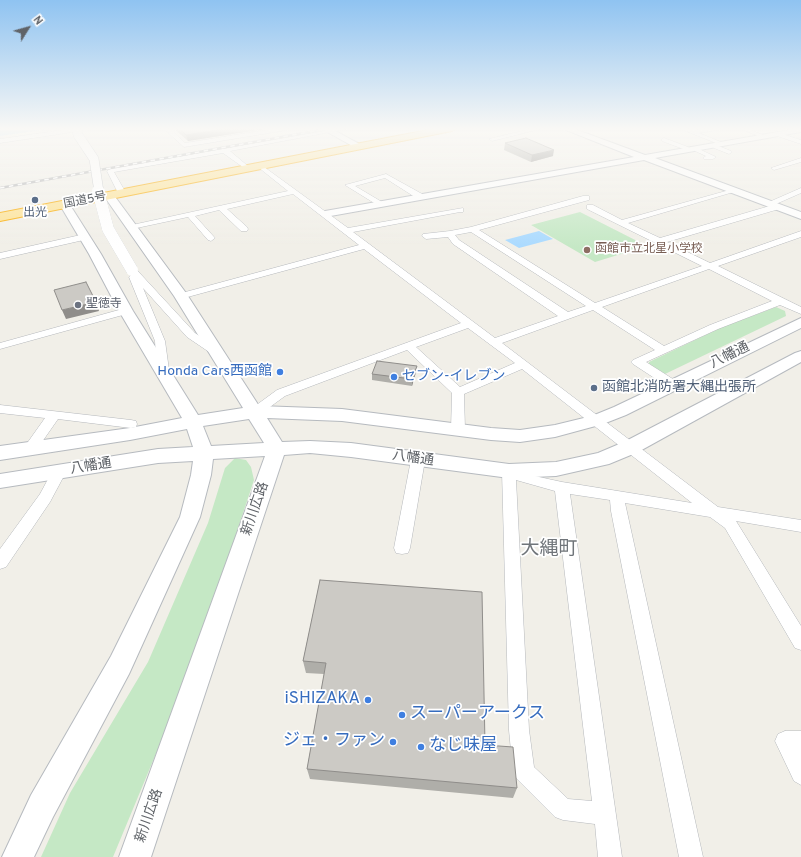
<!DOCTYPE html>
<html>
<head>
<meta charset="utf-8">
<style>
  body { margin:0 }
  #map { position:relative; width:801px; height:857px; overflow:hidden; background:#f1efe8; font-family:Overpass,sans-serif }
  canvas { display:block }
  .north { position:absolute; left:8px; top:8px; width:40px; height:40px; -webkit-text-stroke:3px #fff; paint-order:stroke; rotate:53deg; font-size:11px; font-weight:700; line-height:16px; text-align:center; color:#5f6368 }
  .north::after { content:''; display:block; margin:auto; width:14px; height:18px; background:#5f6368; clip-path:polygon(50% 0,100% 100%,50% 72%,0 100%) }
</style>
</head>
<body>
<div id="map">
<canvas width="801" height="857"></canvas>
<div class="north">N</div>
</div>
<script>
const ctx = document.querySelector('canvas').getContext('2d');
ctx.lineJoin = 'round';
function paint(path, color) { ctx.fillStyle = color; ctx.fill(path, 'evenodd'); }
const shape = rows => new Path2D(rows.map(r => 'M' + r).join(''));
function stroke(path, color, width, dash) { ctx.strokeStyle = color; ctx.lineWidth = width; ctx.lineCap = dash ? 'butt' : 'round'; ctx.setLineDash(dash || []); ctx.stroke(path); }
function label(font, color, halo, rows, align = 'center') {
  ctx.font = font + ' Overpass,"Noto Sans JP",sans-serif'; ctx.lineWidth = 3.5; ctx.setLineDash([]); ctx.textBaseline = 'middle'; ctx.strokeStyle = halo; ctx.fillStyle = color; for (const [text, x, y, turn = 0] of rows) {
    ctx.save(); ctx.translate(x, y); ctx.rotate((+turn || 0) * Math.PI / 180); ctx.textAlign = isNaN(turn) ? turn : align; if (halo) ctx.strokeText(text, 0, 0); ctx.fillText(text, 0, 0); ctx.restore();
  }
}
paint(shape([
  [580,212,647,246,595,262,531,225],
  [776,307,785,311,786,316,665,374,649,364,649,362,720,328],
  [235,458,246,460,251,467,254,480,192,667,113,857,41,857,70,793,148,662,208,523,225,468]
]), '#c5e8c5');
paint(shape([
  [0,128,49,128,48,129,0,136],
  [539,231,553,239,519,248,505,240]
]), '#aadaff');
const street = shape([
  [76,128,89,128,86,130,0,143,0,139,76,128],
  [163,128,169,128,185,143,278,128,290,128,287,130,184,147,163,128],
  [341,128,352,128,230,151,249,167,249,169,247,170,223,153,114,172,126,193,122,195,118,193,107,171,110,169,341,128],
  [534,128,544,128,492,141,489,139,534,128],
  [678,128,686,128,693,130,722,128,719,130,699,133,721,142,716,143,678,128],
  [738,128,746,128,763,135,758,136,738,128],
  [776,132,801,140,801,144,774,135,773,134,776,132],
  [664,138,688,147,689,148,686,150,662,141,662,139,664,138],
  [716,145,731,151,732,152,729,154,714,148,713,147,716,145],
  [695,149,699,149,716,157,713,159,704,159,703,158,706,156,695,151,695,149],
  [801,158,801,162,774,170,771,168,801,158],
  [260,164,348,228,463,208,463,212,460,212,353,232,495,338,558,316,453,244,448,237,426,239,422,236,423,234,450,231,471,227,583,196,589,196,589,200,479,230,595,303,702,266,587,209,587,205,593,205,622,220,733,189,737,191,628,223,660,238,773,205,779,205,779,209,667,242,710,263,801,231,801,237,718,266,801,307,801,314,780,305,718,329,646,362,676,381,678,384,676,387,668,387,633,364,631,362,633,360,655,350,593,310,502,343,718,507,801,520,801,532,736,521,801,626,801,650,795,648,725,528,710,517,625,503,703,857,679,857,611,511,610,500,570,494,622,857,598,857,595,824,563,820,555,817,517,779,513,772,509,730,502,471,504,467,509,466,530,475,562,482,692,503,522,369,464,394,465,430,463,433,458,434,453,433,451,430,452,393,407,350,285,396,259,415,251,415,249,412,251,409,277,390,461,323,364,249,184,298,178,298,176,296,178,294,359,245,293,194,227,209,247,227,248,229,247,231,241,231,219,210,195,216,215,238,211,241,208,240,188,217,132,229,128,227,132,225,288,191,258,167,257,166,260,164],
  [471,232,586,306,568,312,459,240,455,235,471,232],
  [709,269,772,301,710,325,664,346,602,307,709,269],
  [468,328,515,363,460,387,416,347,468,328],
  [516,480,555,491,592,801,568,799,534,767,529,730,516,480],
  [386,174,424,195,425,197,424,199,418,199,385,178,355,186,382,202,382,206,379,206,345,185,386,174],
  [801,188,801,193,776,204,773,204,769,202,801,188],
  [85,234,88,235,89,237,88,239,0,259,0,253,85,234],
  [132,267,135,268,195,333,220,350,222,352,220,354,212,354,187,337,143,288,165,341,169,370,167,372,159,372,157,370,155,341,129,277,131,275,127,270,132,267],
  [126,308,131,311,130,313,0,349,0,343,126,308],
  [0,405,131,420,136,421,137,424,136,427,131,428,58,419,35,452,30,454,25,452,23,449,45,418,0,413,0,405],
  [418,455,423,457,425,460,410,548,408,553,402,554,396,553,394,548,411,460,413,457,418,455],
  [59,467,64,468,66,472,50,502,6,567,0,569,0,549,40,494,54,468,59,467],
  [785,731,801,731,801,785,794,781,775,741,778,734,785,731]
]);
const secondary = shape([
  [320,128,330,128,363,146,362,148,356,148,320,128],
  [561,128,572,128,645,155,801,128,801,132,655,158,801,212,801,219,644,160,325,217,320,214,325,211,634,157,561,128],
  [109,193,113,194,186,293,259,406,342,409,491,428,520,430,555,425,592,416,614,407,801,318,801,328,626,415,603,424,555,437,520,442,491,440,342,421,267,418,282,442,310,441,351,443,509,464,556,462,598,453,624,442,795,353,801,351,801,362,638,452,609,464,556,476,509,478,351,457,310,453,284,455,151,857,119,857,265,456,213,459,211,475,200,517,129,674,53,817,34,857,2,857,31,795,111,656,180,517,191,475,193,461,158,463,0,488,0,474,158,449,193,447,187,429,130,440,0,460,0,446,130,428,182,418,119,311,89,254,60,205,61,203,65,202,70,205,101,254,133,311,198,415,243,408,174,296,104,196,109,193],
  [249,419,264,443,211,446,203,426,249,419]
]);
const highway = shape([
  [438,128,457,128,452,131,0,221,0,213,438,128]
]);
stroke(street, '#b5b8bc', 1);
stroke(secondary, '#b6babf', 2);
stroke(highway, '#f9ab00', 2);
paint(street, '#fff');
paint(secondary, '#fff');
paint(highway, '#fde293');
const rail = shape([
  [0,188,331,128]
]);
stroke(rail, '#b6b7b8', 2.5);
stroke(rail, '#fff', 1.5, [4.5]);
const secondaryBridgeFar1 = shape([
  [76,128,78,135,94,159,99,192]
]);
const secondaryBridge = shape([
  [98,191,108,229,132,270]
]);
stroke(secondaryBridgeFar1, '#b6babf', 10, []);
stroke(secondaryBridge, '#b6babf', 12, []);
stroke(secondaryBridgeFar1, '#fff', 9);
stroke(secondaryBridge, '#fff', 12);
paint(shape([
  [173,128,270,128,188,141],
  [505,143,553,156,531,162,504,150],
  [416,372,412,386,372,380,372,374],
  [320,580,485,745,517,788,513,798,310,779,307,769,324,674,306,673,303,661]
]), '#afaea9');
paint(shape([
  [230,128,270,128,188,141,186,135],
  [554,150,553,156,531,162,532,155],
  [96,302,99,311,66,319,62,310],
  [417,366,416,372,412,386,412,379]
]), '#8f8d8a');
const building = shape([
  [179,128,230,128,186,135,179,128],
  [526,138,554,150,532,155,505,143,526,138],
  [86,282,96,302,62,310,54,290,86,282],
  [377,361,417,366,412,379,372,374,377,361],
  [320,580,482,592,485,745,513,747,517,788,307,769,326,663,303,661,320,580]
]);
paint(building, '#cccac5');
stroke(building, '#8f8d8a', 1);
const sky = ctx.createLinearGradient(0, 0, 0, 248);
sky.addColorStop(0, '#8fc3f1');
sky.addColorStop(0.52, '#f9f8f5');
sky.addColorStop(1, '#f9f8f500');
ctx.fillStyle = sky;
ctx.fillRect(0, 0, 801, 248);
for (const [x, y, r, color] of [
  [35,200,4,"#5c6f8a"],
  [587,250,4,"#8d6e63"],
  [78,305,4,"#6b7280"],
  [280,372,4,"#3f7fe0"],
  [394,377,4,"#3f7fe0"],
  [594,388,4,"#5c6f8a"],
  [368,700,4,"#3f7fe0"],
  [402,715,4,"#3f7fe0"],
  [393,742,4,"#3f7fe0"],
  [421,747,4,"#3f7fe0"]
]) { const dot = new Path2D(); dot.arc(x, y, r, 0, 2 * Math.PI); ctx.fillStyle = color; ctx.fill(dot); stroke(dot, '#fff', 1.5); }
label('12px', '#5f6368', '#fff', [
  ["国道5号",85,201,-11]
]);
label('12px', '#4e5e75', '#fff', [
  ["出光",35,214]
]);
label('12px', '#785e54', '#fff', [
  ["函館市立北星小学校",595,250]
], 'left');
label('12px', '#5b616d', '#fff', [
  ["聖徳寺",86,305]
], 'left');
label('14px', '#5f6368', '#fff', [
  ["八幡通",730,356,-26],
  ["八幡通",413,459,8],
  ["八幡通",91,467,-9],
  ["新川広路",256,509,-71],
  ["新川広路",150,816,-71]
]);
label('14px', '#366cbe', '#fff', [
  ["Honda Cars西函館",272,372],
  ["セブン-イレブン",402,377,"left"]
], 'right');
label('14px', '#4e5e75', '#fff', [
  ["函館北消防署大縄出張所",602,388]
], 'left');
label('17px', '#366cbe', '#fff', [
  ["iSHIZAKA",360,700],
  ["スーパーアークス",410,715,"left"],
  ["ジェ・ファン",385,742],
  ["なじ味屋",429,747,"left"]
], 'right');
label('19px', '#70757a', '#fff', [
  ["大縄町",549,550]
]);
</script>
</body>
</html>
